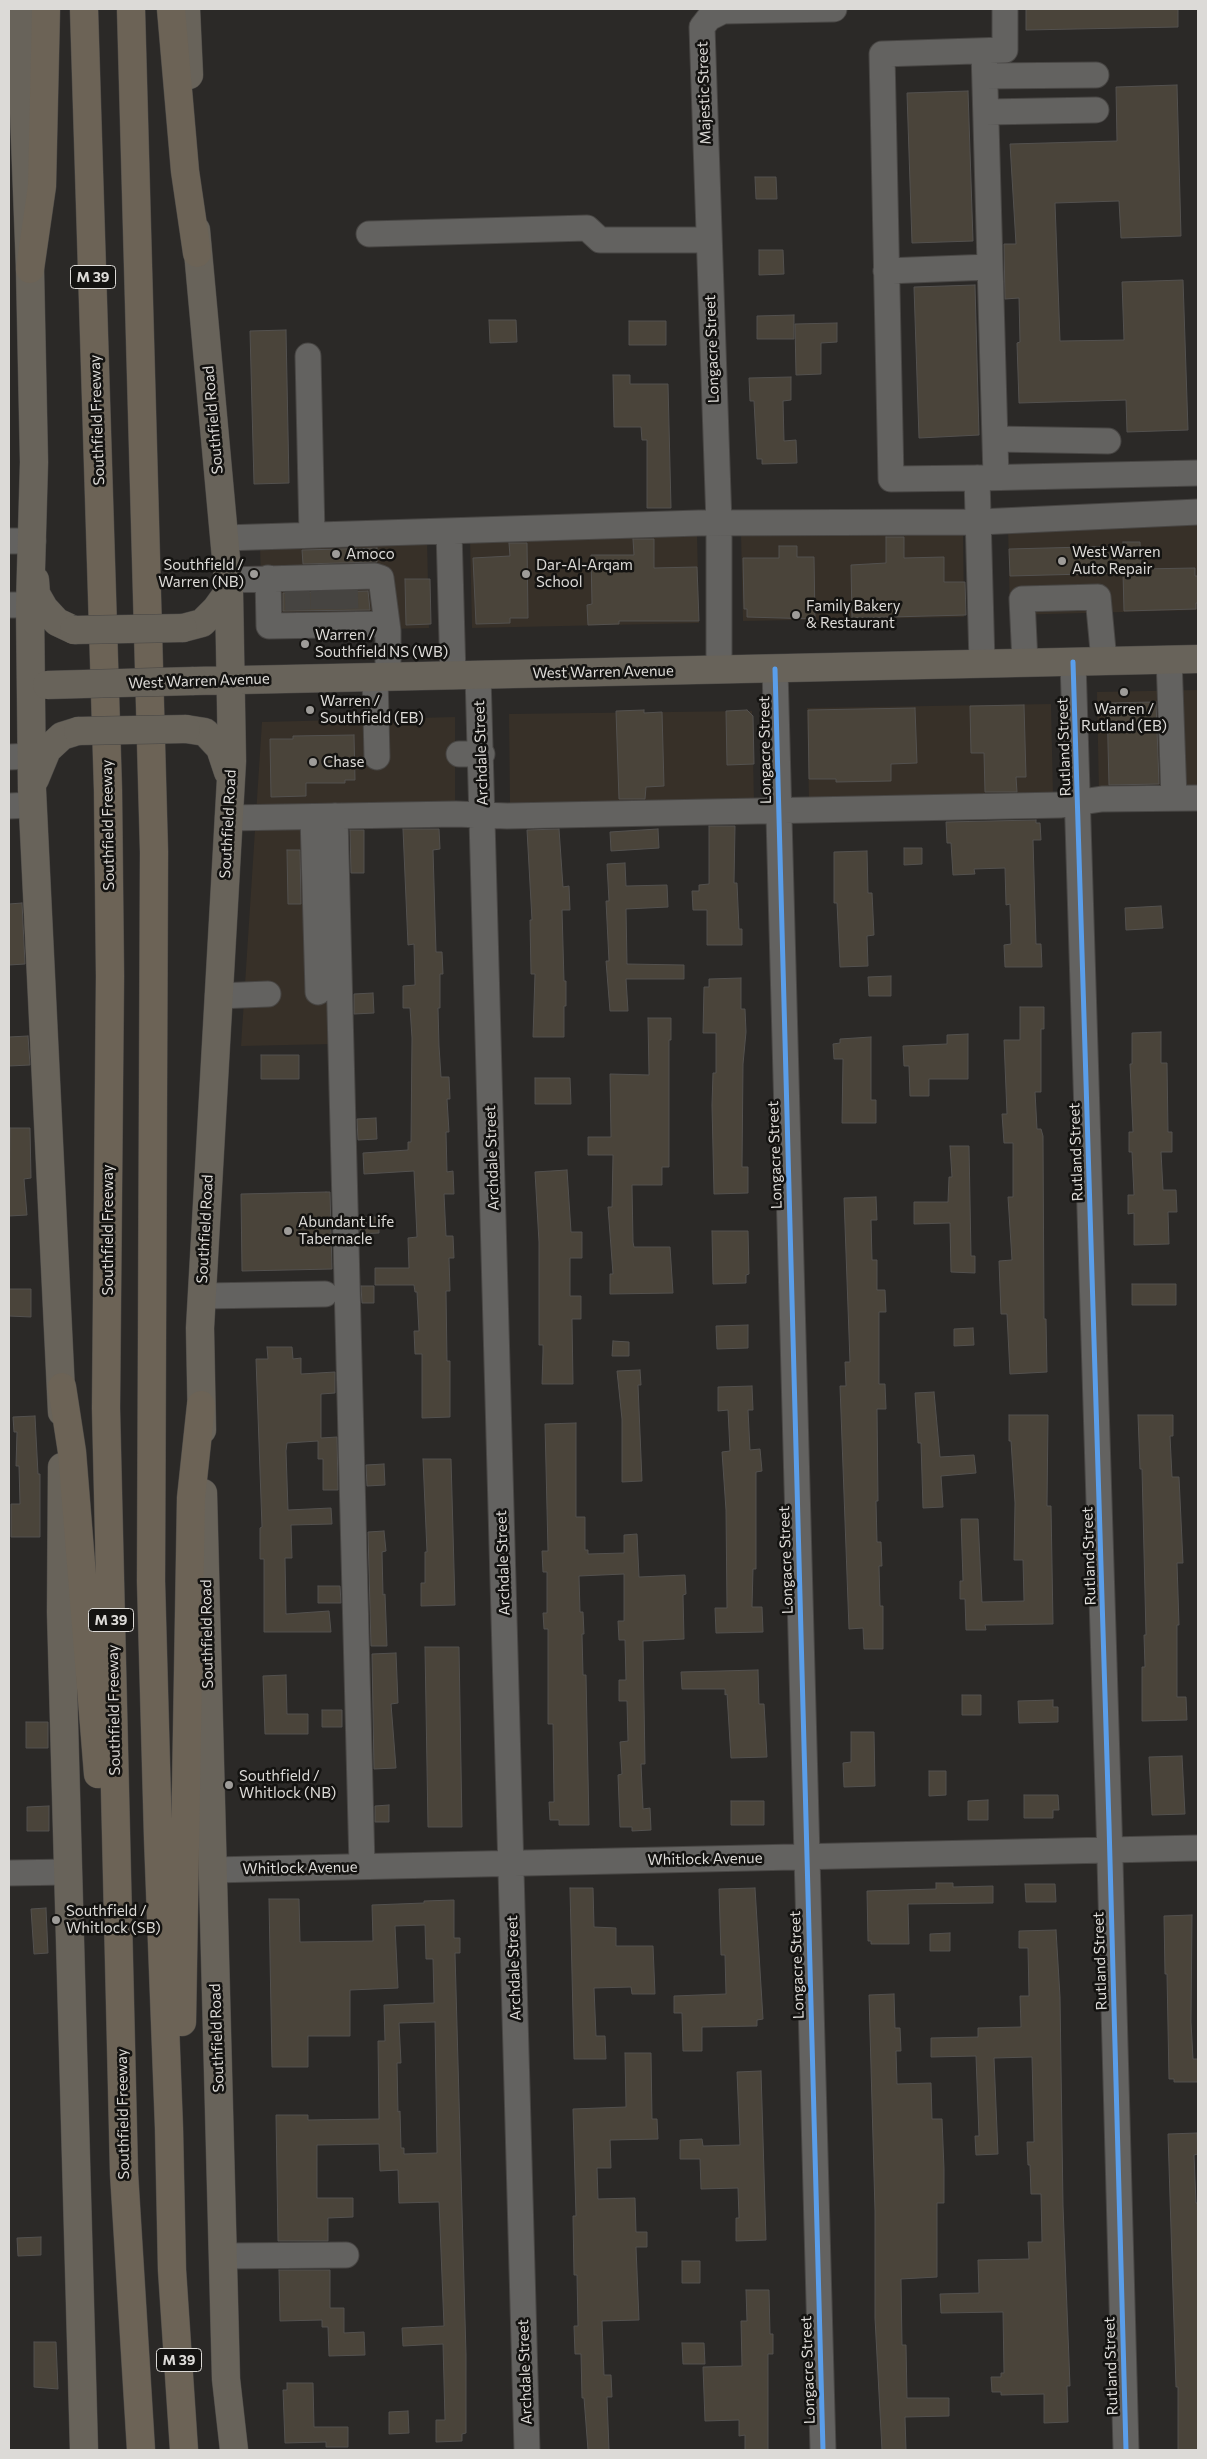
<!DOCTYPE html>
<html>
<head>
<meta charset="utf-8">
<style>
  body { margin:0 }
  #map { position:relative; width:1207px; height:2459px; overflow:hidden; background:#2b2927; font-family:Commissioner,sans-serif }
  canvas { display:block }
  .frame { position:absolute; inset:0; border:10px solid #dcdad7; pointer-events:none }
</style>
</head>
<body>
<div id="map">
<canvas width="1207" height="2459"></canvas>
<div class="frame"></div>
</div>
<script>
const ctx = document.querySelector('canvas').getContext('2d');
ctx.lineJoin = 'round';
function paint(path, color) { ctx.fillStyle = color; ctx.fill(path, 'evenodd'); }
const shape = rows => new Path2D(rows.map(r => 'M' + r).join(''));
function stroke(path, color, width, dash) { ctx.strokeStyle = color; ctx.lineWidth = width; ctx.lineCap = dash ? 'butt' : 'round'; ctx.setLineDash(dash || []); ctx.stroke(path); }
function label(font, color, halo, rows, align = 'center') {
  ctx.font = font + ' Commissioner,sans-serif'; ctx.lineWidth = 5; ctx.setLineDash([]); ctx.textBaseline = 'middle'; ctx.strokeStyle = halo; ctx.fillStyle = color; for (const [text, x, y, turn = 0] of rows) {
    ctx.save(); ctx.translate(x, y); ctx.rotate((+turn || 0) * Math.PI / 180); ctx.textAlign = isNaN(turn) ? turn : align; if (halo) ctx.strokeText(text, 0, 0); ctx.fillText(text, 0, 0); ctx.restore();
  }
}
paint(shape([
  [1198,520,1198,610,1010,615,1008,525],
  [963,528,964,617,743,621,741,533],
  [697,533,699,623,472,628,470,538],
  [427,539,429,628,262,632,260,543],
  [1198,690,1198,792,1099,794,1097,692],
  [1051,704,1053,796,809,801,807,708],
  [752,711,754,802,510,805,509,714],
  [455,717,455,804,328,807,334,1044,241,1046,262,722]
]), '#373028');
const building = shape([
  [1026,9,1178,9,1178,27,1026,30,1026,9],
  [1177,85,1181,236,1121,238,1119,201,1055,203,1060,341,1124,340,1122,282,1183,280,1188,430,1127,432,1126,400,1019,403,1017,343,1020,342,1019,298,1005,299,1004,244,1016,244,1010,144,1117,141,1116,87,1177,85],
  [968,91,973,241,912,243,907,93,968,91],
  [755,177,776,177,777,199,756,199,755,177],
  [759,250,783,250,784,274,759,275,759,250],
  [975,285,979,435,919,438,914,287,975,285],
  [794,315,794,339,757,339,757,316,794,315],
  [489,320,516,320,517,342,490,343,489,320],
  [629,321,666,321,666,345,629,345,629,321],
  [837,323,837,342,821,343,821,374,796,375,795,324,837,323],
  [286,330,289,483,254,484,250,331,286,330],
  [613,375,630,375,630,384,668,384,671,508,647,508,647,440,642,440,641,427,614,427,613,375],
  [791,377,791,400,783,401,784,441,796,440,797,463,762,464,762,459,757,459,754,401,750,401,749,378,791,377],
  [886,537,904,537,904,558,944,557,944,582,965,582,966,615,852,618,851,565,886,563,886,537],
  [633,539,654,539,654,568,697,567,699,621,619,621,619,624,588,625,587,605,592,604,591,555,634,555,633,539],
  [1123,542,1140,542,1141,569,1195,568,1195,576,1198,576,1198,603,1196,603,1196,609,1124,611,1123,573,1010,576,1009,549,1123,546,1123,542],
  [509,543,527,543,528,618,510,618,510,623,476,624,473,558,510,556,509,543],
  [779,546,797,546,797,557,814,557,815,619,747,617,747,609,744,609,743,558,779,558,779,546],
  [377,548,377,562,303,564,302,550,377,548],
  [405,579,430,579,431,624,406,625,405,579],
  [368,591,370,610,283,611,283,593,368,591],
  [1156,702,1159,784,1109,785,1107,703,1156,702],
  [1024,705,1026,777,1016,777,1017,792,985,792,984,753,971,753,970,706,1024,705],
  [915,708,917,763,891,764,891,781,836,782,836,779,809,779,808,710,915,708],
  [644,710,644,713,662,712,664,786,646,787,645,799,619,799,616,711,644,710],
  [747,710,753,716,754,764,727,765,726,711,747,710],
  [354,735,355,780,345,780,345,783,306,783,306,796,271,797,270,739,293,739,293,736,354,735],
  [1036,820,1036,823,1040,823,1041,840,1033,840,1036,944,1041,944,1042,967,1005,967,1004,945,1011,944,1010,904,1006,905,1005,868,974,869,975,874,953,875,951,843,947,843,946,822,1036,820],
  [709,826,735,826,734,883,737,883,739,929,742,929,742,945,707,945,707,910,693,910,692,891,699,891,699,885,709,884,709,826],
  [403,829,439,829,440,849,433,850,436,952,442,952,443,974,440,974,440,1008,438,1008,439,1046,441,1077,449,1077,450,1099,447,1099,449,1132,446,1132,447,1172,453,1171,454,1194,444,1194,446,1236,453,1236,454,1258,449,1258,450,1291,446,1291,447,1361,450,1361,450,1417,422,1418,422,1354,415,1354,414,1331,419,1331,417,1292,415,1292,414,1285,375,1285,375,1268,409,1268,408,1238,417,1237,414,1171,364,1174,363,1153,408,1150,408,1142,411,1142,412,1038,410,1008,403,1008,403,986,415,985,414,944,408,945,403,829],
  [559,829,563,887,569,886,570,910,562,910,564,981,566,981,566,1006,564,1006,564,1037,533,1037,535,974,531,974,530,920,532,920,527,830,559,829],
  [658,829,659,848,611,851,610,832,658,829],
  [350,830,364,830,364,873,351,873,350,830],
  [904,848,922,848,922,864,904,865,904,848],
  [287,850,300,850,301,904,288,904,287,850],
  [867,851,868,893,872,893,874,935,867,936,868,966,840,967,837,903,834,903,834,852,867,851],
  [625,863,626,886,667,885,668,907,626,909,627,964,684,965,684,979,626,979,628,1011,610,1011,606,961,609,961,606,901,609,901,607,864,625,863],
  [22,903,25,964,9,965,9,904,22,903],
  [1161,906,1163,928,1126,930,1125,908,1161,906],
  [891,976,891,996,869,996,868,977,891,976],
  [741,978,741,1009,745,1009,746,1032,743,1064,742,1167,748,1167,748,1193,714,1194,712,1105,713,1073,716,1073,716,1033,703,1033,704,987,709,987,709,979,741,978],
  [373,993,374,1013,354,1014,354,994,373,993],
  [1020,1007,1044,1007,1044,1029,1041,1029,1041,1092,1035,1092,1037,1129,1041,1129,1043,1136,1044,1319,1046,1319,1047,1372,1010,1374,1007,1314,1001,1314,999,1261,1012,1260,1008,1197,1013,1197,1013,1143,1004,1143,1002,1114,1007,1114,1004,1040,1020,1040,1020,1007],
  [648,1018,671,1018,671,1040,669,1040,669,1167,662,1167,662,1185,632,1185,633,1242,634,1247,670,1247,673,1293,610,1294,610,1274,613,1274,608,1207,612,1207,613,1155,588,1155,588,1137,611,1137,610,1074,649,1075,648,1018],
  [1161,1032,1161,1063,1167,1063,1168,1132,1172,1132,1172,1152,1161,1152,1163,1190,1176,1190,1177,1212,1168,1212,1169,1244,1134,1245,1134,1213,1128,1214,1128,1195,1134,1195,1132,1152,1129,1152,1129,1132,1133,1132,1130,1064,1132,1064,1132,1033,1161,1032],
  [968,1034,968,1079,929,1079,929,1096,910,1096,909,1066,904,1066,903,1046,947,1044,947,1035,968,1034],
  [28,1036,30,1065,9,1066,9,1037,28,1036],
  [871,1037,871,1100,876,1100,876,1123,842,1123,843,1059,834,1059,833,1044,840,1043,840,1039,871,1037],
  [261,1055,299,1055,299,1079,261,1079,261,1055],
  [535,1078,570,1078,571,1104,535,1104,535,1078],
  [376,1118,377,1139,358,1140,357,1119,376,1118],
  [10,1128,30,1128,31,1178,24,1179,27,1215,9,1216,10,1128],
  [950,1146,969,1146,971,1256,975,1256,975,1273,951,1272,950,1223,914,1224,914,1202,948,1202,949,1177,952,1177,950,1146],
  [567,1170,571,1232,582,1232,582,1258,570,1258,570,1296,581,1296,581,1319,572,1319,573,1384,542,1384,543,1352,543,1345,539,1345,539,1242,535,1172,567,1170],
  [326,1192,330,1192,332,1269,242,1271,241,1194,326,1192],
  [876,1197,877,1220,871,1220,872,1260,877,1260,877,1290,885,1290,886,1312,879,1312,879,1384,885,1384,886,1409,877,1409,878,1501,876,1501,877,1542,881,1542,882,1566,879,1566,880,1606,883,1606,883,1649,864,1649,863,1628,849,1629,840,1386,846,1386,845,1362,850,1362,844,1198,876,1197],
  [360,1217,379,1217,379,1233,360,1234,360,1217],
  [712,1231,748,1231,749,1274,746,1275,746,1283,713,1284,712,1231],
  [1132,1284,1176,1284,1176,1305,1132,1305,1132,1284],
  [361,1286,374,1286,374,1303,362,1303,361,1286],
  [9,1289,31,1289,31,1317,9,1316,9,1289],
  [748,1325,748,1348,717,1349,716,1326,748,1325],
  [973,1328,974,1345,954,1346,954,1329,973,1328],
  [613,1341,629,1342,629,1356,612,1356,613,1341],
  [267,1347,292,1347,293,1359,301,1358,301,1374,335,1372,335,1393,321,1394,321,1438,337,1437,338,1490,323,1490,323,1459,318,1459,318,1441,287,1443,286,1451,288,1510,331,1508,332,1524,291,1525,292,1558,285,1558,286,1614,329,1611,331,1632,264,1632,264,1559,260,1559,260,1528,262,1527,256,1359,268,1359,267,1347],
  [640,1370,641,1385,638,1385,642,1481,622,1482,622,1419,617,1371,640,1370],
  [752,1386,753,1410,748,1410,750,1450,760,1449,762,1471,756,1472,756,1569,753,1569,752,1607,762,1607,763,1632,716,1633,715,1608,727,1608,726,1510,722,1452,730,1451,728,1410,718,1411,718,1387,752,1386],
  [934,1392,940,1457,974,1455,976,1473,941,1476,943,1507,923,1508,921,1443,918,1443,915,1393,934,1392],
  [1009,1415,1048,1415,1047,1506,1051,1506,1053,1624,985,1625,986,1630,966,1630,965,1599,960,1599,960,1581,963,1581,961,1519,978,1519,982,1602,1024,1601,1023,1560,1014,1560,1015,1503,1011,1441,1009,1441,1009,1415],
  [1138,1415,1173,1415,1173,1436,1170,1436,1172,1477,1179,1477,1183,1563,1177,1563,1179,1625,1177,1625,1177,1697,1186,1697,1187,1720,1142,1721,1142,1667,1145,1667,1144,1635,1146,1635,1142,1469,1140,1469,1138,1415],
  [35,1416,38,1474,40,1474,40,1537,11,1537,11,1504,20,1504,19,1466,16,1466,17,1432,14,1432,13,1417,35,1416],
  [576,1423,576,1517,585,1517,585,1550,588,1550,588,1554,624,1553,624,1535,637,1534,639,1577,685,1575,686,1594,683,1595,684,1639,643,1641,645,1764,641,1764,643,1809,650,1808,651,1830,632,1831,632,1827,620,1827,618,1775,622,1774,620,1742,628,1741,627,1701,619,1701,619,1680,626,1680,625,1640,619,1640,618,1621,624,1621,624,1574,579,1576,580,1612,583,1612,584,1634,582,1634,583,1675,586,1675,589,1825,559,1825,559,1820,550,1820,549,1802,554,1802,553,1724,548,1724,548,1629,544,1629,543,1613,547,1613,547,1572,543,1572,542,1551,548,1551,545,1424,576,1423],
  [423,1459,451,1459,455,1605,421,1606,421,1583,425,1583,425,1552,427,1552,423,1459],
  [384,1464,385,1485,367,1486,366,1465,384,1464],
  [384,1531,386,1551,382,1552,383,1595,385,1594,387,1646,371,1646,368,1532,384,1531],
  [318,1586,340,1586,341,1603,318,1603,318,1586],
  [425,1647,459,1647,462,1827,428,1827,425,1647],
  [396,1653,398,1703,391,1704,396,1768,374,1769,372,1654,396,1653],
  [758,1670,759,1704,764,1704,767,1757,731,1758,727,1694,725,1695,725,1689,682,1689,681,1672,758,1670],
  [286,1675,287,1714,308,1714,308,1734,265,1734,263,1676,286,1675],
  [962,1695,981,1695,981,1715,962,1715,962,1695],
  [1053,1700,1053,1707,1058,1707,1058,1722,1019,1723,1018,1701,1053,1700],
  [322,1710,342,1710,342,1727,322,1727,322,1710],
  [26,1722,48,1722,48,1748,26,1748,26,1722],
  [851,1732,874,1732,875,1786,844,1787,843,1763,851,1762,851,1732],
  [1182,1756,1185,1814,1152,1815,1149,1757,1182,1756],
  [929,1771,946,1771,946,1795,929,1796,929,1771],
  [1024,1795,1058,1795,1059,1810,1053,1810,1053,1818,1024,1818,1024,1795],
  [988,1800,988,1820,968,1820,968,1801,988,1800],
  [731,1801,764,1801,764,1825,731,1825,731,1801],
  [389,1805,389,1822,375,1822,375,1806,389,1805],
  [49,1806,49,1831,27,1831,27,1807,49,1806],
  [936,1883,953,1883,953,1887,993,1886,993,1903,908,1904,909,1944,871,1944,871,1941,868,1941,867,1891,936,1889,936,1883],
  [1025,1884,1055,1884,1056,1902,1026,1902,1025,1884],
  [570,1888,593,1888,594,1927,616,1928,616,1946,653,1946,655,1994,632,1994,631,1987,594,1988,596,2036,605,2036,606,2059,574,2059,570,1888],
  [755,1888,763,2019,757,2020,757,2026,702,2027,702,2051,683,2051,682,2013,674,2013,674,1996,726,1994,725,1955,721,1955,719,1889,755,1888],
  [269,1899,299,1899,300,1942,373,1941,372,1905,424,1903,424,1901,454,1900,454,1938,460,1938,460,1953,455,1953,466,2355,466,2433,462,2434,462,2441,436,2442,436,2420,445,2420,443,2344,403,2346,402,2328,444,2326,439,2202,399,2203,398,2170,380,2171,379,2144,317,2145,317,2198,353,2198,353,2217,328,2218,328,2241,278,2241,276,2115,308,2115,308,2120,379,2119,378,2041,385,2041,384,2005,434,2003,433,1959,426,1959,425,1925,395,1926,398,1988,350,1990,350,2036,308,2036,308,2067,272,2067,269,1899],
  [435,2022,437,2153,404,2154,404,2148,401,2148,400,2111,398,2112,397,2063,401,2063,399,2023,435,2022],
  [46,1908,48,1953,34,1954,31,1909,46,1908],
  [1192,1915,1191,2022,1193,2059,1198,2059,1198,2082,1174,2082,1174,2079,1169,2079,1167,1974,1165,1974,1164,1916,1192,1915],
  [1056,1930,1060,1997,1063,2206,1070,2386,1067,2386,1068,2422,1044,2423,1044,2394,1001,2395,1001,2392,992,2392,991,2377,1001,2377,1001,2373,1004,2373,1003,2312,941,2313,940,2294,979,2293,978,2260,1029,2259,1028,2242,1042,2242,1041,2194,1031,2194,1030,2165,1028,2165,1027,2142,1034,2142,1032,2057,994,2058,998,2154,976,2155,975,2136,979,2136,976,2056,931,2057,931,2038,978,2037,978,2028,1021,2027,1020,1996,1029,1996,1028,1948,1019,1948,1019,1931,1056,1930],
  [950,1933,950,1951,930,1951,930,1934,950,1933],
  [894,1994,895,2028,900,2028,901,2051,896,2051,897,2084,931,2083,932,2119,942,2119,944,2169,944,2203,937,2203,937,2277,901,2279,902,2345,906,2345,907,2398,949,2398,949,2416,905,2417,906,2450,882,2450,875,2318,875,2211,869,1995,894,1994],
  [625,2053,651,2053,652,2119,657,2119,658,2139,610,2140,611,2168,597,2168,598,2199,635,2198,636,2232,647,2232,647,2247,636,2247,639,2320,602,2321,604,2375,611,2375,612,2397,607,2397,609,2450,588,2450,584,2398,582,2398,581,2354,575,2354,574,2326,578,2326,577,2275,574,2275,573,2216,576,2216,573,2109,626,2107,625,2053],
  [761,2071,766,2240,736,2241,736,2218,739,2218,738,2188,701,2189,700,2159,680,2159,680,2140,702,2139,703,2146,740,2145,737,2072,761,2071],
  [1197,2133,1198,2154,1194,2155,1196,2203,1198,2203,1198,2450,1178,2450,1178,2387,1176,2387,1168,2134,1197,2133],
  [41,2237,41,2255,18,2256,17,2238,41,2237],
  [682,2261,700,2261,700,2283,682,2283,682,2261],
  [279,2270,330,2270,330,2308,344,2308,344,2333,364,2332,365,2355,329,2356,328,2327,322,2327,322,2320,280,2321,279,2270],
  [746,2290,769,2290,770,2334,773,2334,773,2354,768,2354,768,2450,745,2450,745,2435,739,2436,739,2420,705,2421,703,2367,742,2366,741,2321,747,2321,746,2290],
  [34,2342,56,2342,58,2389,34,2387,34,2342],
  [682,2343,704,2343,705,2364,683,2364,682,2343],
  [287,2383,313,2383,314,2427,348,2427,348,2447,326,2447,326,2442,285,2443,283,2390,287,2390,287,2383],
  [408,2411,409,2433,389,2434,389,2412,408,2411]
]);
paint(building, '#4a443a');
stroke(building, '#53514f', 1);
stroke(shape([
  [323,584,323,612],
  [345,584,346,612],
  [297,585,298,613]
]), '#464441', 25, [25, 12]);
const minor = shape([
  [984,51,996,477],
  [985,76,1096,75],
  [986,112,1096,110],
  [369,234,587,228,600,240,708,240],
  [886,271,990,267],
  [308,356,312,535],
  [995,439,1108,441],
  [978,478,1198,473],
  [449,531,453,676],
  [224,538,699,523,979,522,1198,512],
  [9,541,33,541],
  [268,578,269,626,387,624],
  [228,580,375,576,381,578,388,631,388,676],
  [9,605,30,605],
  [1169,659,1174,798],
  [1025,662,1022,599,1098,597,1104,661],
  [1073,662,1109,1824,1126,2450],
  [982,663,977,478,891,479,882,54,1005,50,1005,9],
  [775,669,823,2450],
  [719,670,719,523,702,27,709,18,723,11,834,9],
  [478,675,527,2450],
  [375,677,377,757],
  [459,754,482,754],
  [9,757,32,756],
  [9,806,33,805],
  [335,816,362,1866],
  [313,817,318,992],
  [228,818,456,814,507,816,1061,805,1102,799,1198,798],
  [218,996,268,994],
  [202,1296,325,1294],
  [212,1870,1198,1848],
  [9,1873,68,1872],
  [223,2256,346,2255]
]);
const major = shape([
  [20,9,30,269,34,462,30,605,32,790,62,1412],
  [186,9,189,75],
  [196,230,229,591,232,761,200,1328,202,1430],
  [35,580,36,594,44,608,57,622,74,630],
  [183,628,202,623,216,609,229,591],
  [194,681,1198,659],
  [186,729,205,732,220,748,228,772],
  [35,779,47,750,62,736,78,731],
  [62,1467,61,1612,84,2450],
  [203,1493,226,2379,234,2450]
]);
const highway = shape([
  [84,9,108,790,110,976,106,1408,124,2173,141,2450],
  [131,9,154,852,151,1581,158,1838,169,2128,172,2270,184,2450],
  [171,9,185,171,197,253],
  [30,269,42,186,46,9],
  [62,1387,72,1452,98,1774],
  [182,2022,191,1498,201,1405]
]);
stroke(minor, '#484644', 27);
stroke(major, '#484644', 29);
stroke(highway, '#484644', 29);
stroke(minor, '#636260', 25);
stroke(major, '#68635a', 28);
stroke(highway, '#6c6356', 28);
const majorBridge = shape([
  [74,630,183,628],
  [47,685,194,681],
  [78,731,186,729]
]);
stroke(majorBridge, '#484644', 29, []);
stroke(majorBridge, '#68635a', 28);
stroke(shape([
  [1073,662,1109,1824,1126,2450],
  [775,669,823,2450]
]), '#5a9eea', 5);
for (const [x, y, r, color] of [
  [336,554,5,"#9e9c99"],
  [1062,561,5,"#9e9c99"],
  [254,574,5,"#9e9c99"],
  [526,574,5,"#9e9c99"],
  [796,615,5,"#9e9c99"],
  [305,644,5,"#9e9c99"],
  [1124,692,5,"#9e9c99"],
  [310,710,5,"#9e9c99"],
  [313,762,5,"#9e9c99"],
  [288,1231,5,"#9e9c99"],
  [229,1785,5,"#9e9c99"],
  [56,1920,5,"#9e9c99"]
]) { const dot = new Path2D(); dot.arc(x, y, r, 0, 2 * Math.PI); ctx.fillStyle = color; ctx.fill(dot); stroke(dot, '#141311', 2); }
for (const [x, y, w] of [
  [93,277,45],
  [111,1620,45],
  [179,2360,45]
]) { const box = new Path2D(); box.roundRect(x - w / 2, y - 11.5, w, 23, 4); ctx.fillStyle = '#141311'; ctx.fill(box); stroke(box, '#dcdad7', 1); }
label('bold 14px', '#dcdad7', null, [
  ["M 39",93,277],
  ["M 39",111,1620],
  ["M 39",179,2360]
]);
label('15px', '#dcdad7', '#141311', [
  ["Majestic Street",704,93,-92],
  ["Longacre Street",712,349,-92],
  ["Southfield Freeway",97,420,-92],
  ["Southfield Road",213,420,-95],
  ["West Warren Avenue",603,672,-1],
  ["West Warren Avenue",199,681,-2],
  ["Rutland Street",1064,747,-92],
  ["Longacre Street",765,750,-91],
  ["Archdale Street",481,753,-92],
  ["Southfield Road",228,824,-87],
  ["Southfield Freeway",108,825,-91],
  ["Rutland Street",1076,1152,-92],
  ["Longacre Street",775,1155,-92],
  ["Archdale Street",492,1158,-92],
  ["Southfield Road",205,1229,-87],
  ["Southfield Freeway",108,1230,-90],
  ["Rutland Street",1089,1556,-92],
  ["Longacre Street",786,1560,-92],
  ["Archdale Street",503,1563,-92],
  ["Southfield Road",207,1634,-91],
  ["Southfield Freeway",114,1710,-91],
  ["Whitlock Avenue",705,1859,-1],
  ["Whitlock Avenue",300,1868,-1],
  ["Rutland Street",1100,1961,-92],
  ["Longacre Street",797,1965,-92],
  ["Archdale Street",514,1968,-92],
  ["Southfield Road",217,2038,-92],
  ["Southfield Freeway",123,2114,-91],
  ["Rutland Street",1111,2366,-92],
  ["Longacre Street",808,2370,-92],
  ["Archdale Street",525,2372,-92]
]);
label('15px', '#dcdad7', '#141311', [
  ["West Warren",1072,552],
  ["Auto Repair",1072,569],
  ["Amoco",346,554],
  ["Southfield /",244,565,"right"],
  ["Warren (NB)",244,582,"right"],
  ["Dar-Al-Arqam",536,565],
  ["School",536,582],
  ["Family Bakery",806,606],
  ["& Restaurant",806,623],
  ["Warren /",315,635],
  ["Southfield NS (WB)",315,652],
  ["Warren /",320,701],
  ["Southfield (EB)",320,718],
  ["Warren /",1124,709,"center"],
  ["Rutland (EB)",1124,726,"center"],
  ["Chase",323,762],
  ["Abundant Life",298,1222],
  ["Tabernacle",298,1239],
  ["Southfield /",239,1776],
  ["Whitlock (NB)",239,1793],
  ["Southfield /",66,1911],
  ["Whitlock (SB)",66,1928]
], 'left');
</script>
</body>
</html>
